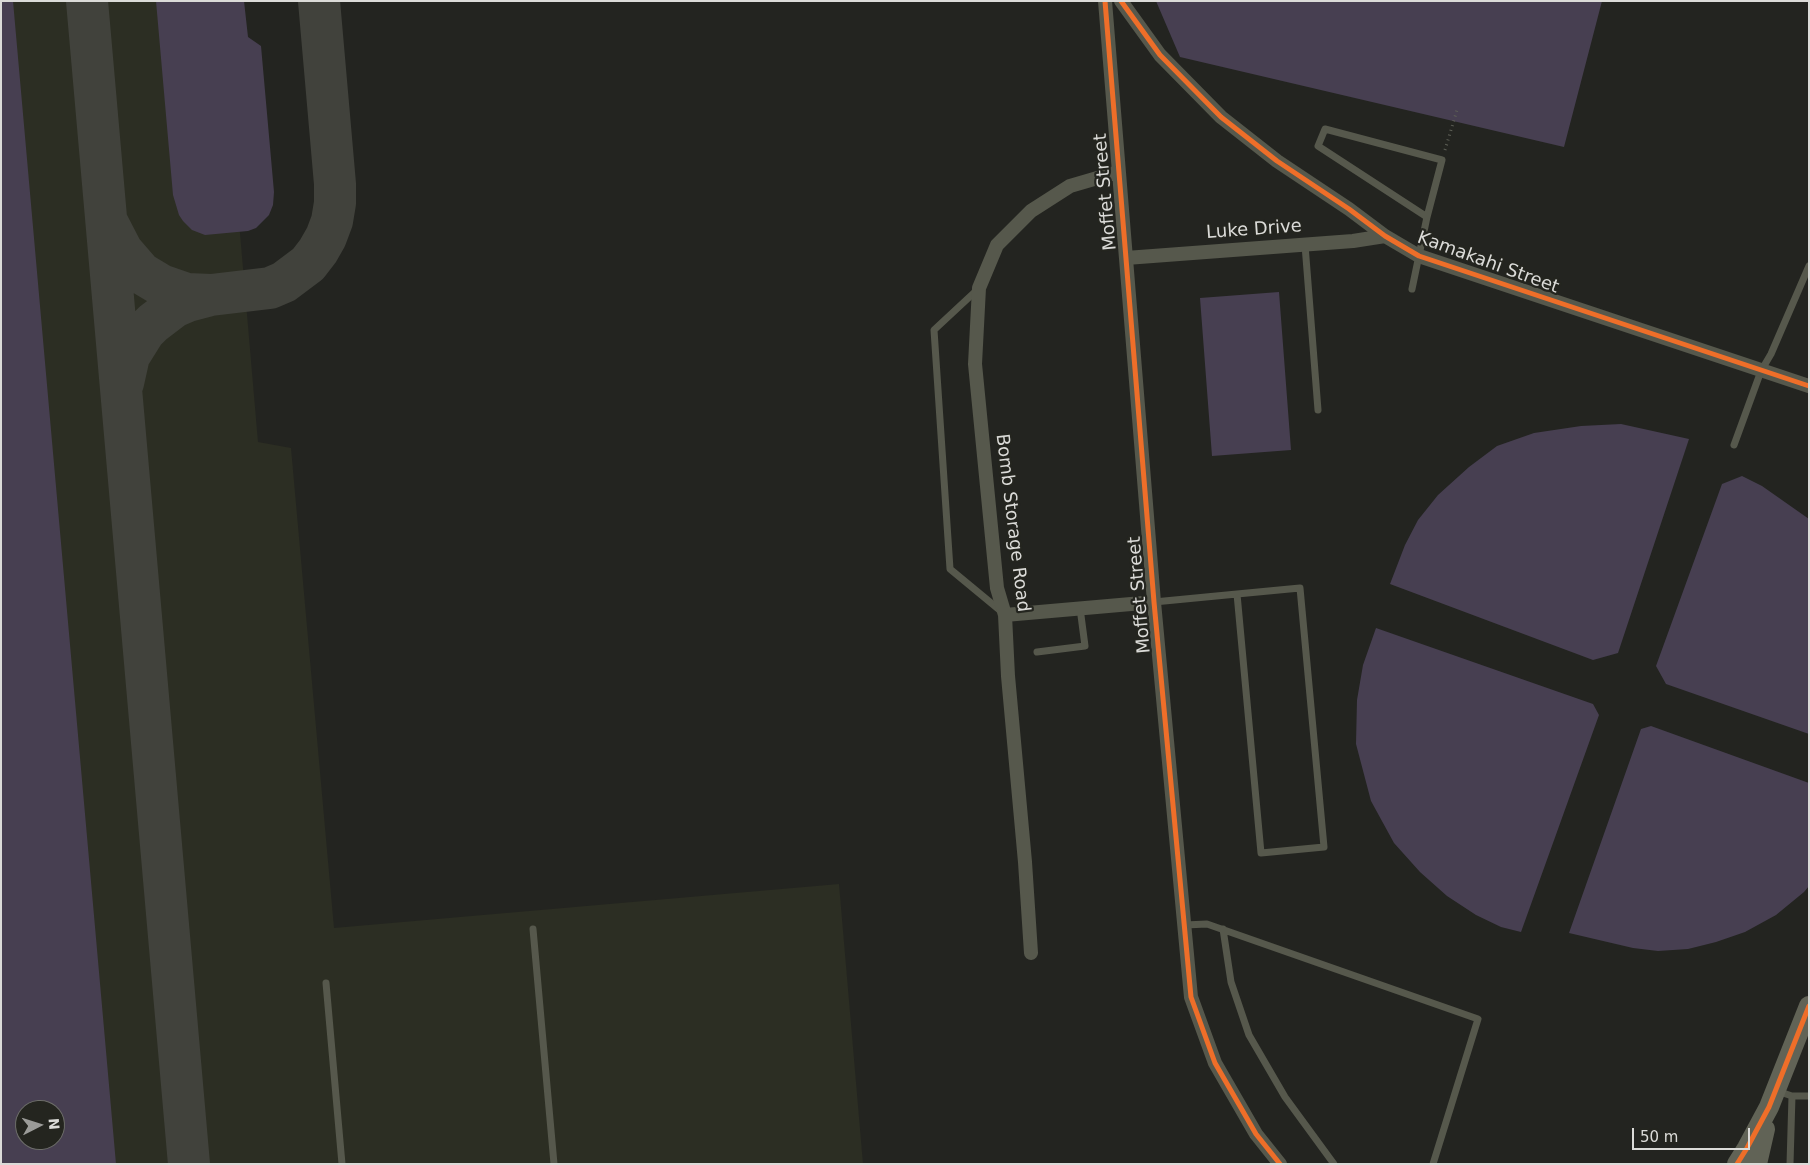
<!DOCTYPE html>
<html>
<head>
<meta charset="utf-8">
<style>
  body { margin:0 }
  #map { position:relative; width:1810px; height:1165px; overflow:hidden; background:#232420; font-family:"DejaVu Sans",sans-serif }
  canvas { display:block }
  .frame { position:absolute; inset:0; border:2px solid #dbdbd8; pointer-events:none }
  .north { position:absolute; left:15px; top:1100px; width:50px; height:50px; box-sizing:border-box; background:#24251f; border:1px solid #6d6e69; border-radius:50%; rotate:85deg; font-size:14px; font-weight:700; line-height:20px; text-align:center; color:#dbdbd8 }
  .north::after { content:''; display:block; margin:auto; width:18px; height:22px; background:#9b9b98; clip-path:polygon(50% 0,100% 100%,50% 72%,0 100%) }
  .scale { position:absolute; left:1632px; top:1128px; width:118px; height:22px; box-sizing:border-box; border:2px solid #dbdbd8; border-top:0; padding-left:6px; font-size:15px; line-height:18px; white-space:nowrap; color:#dbdbd8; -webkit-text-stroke:4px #24251f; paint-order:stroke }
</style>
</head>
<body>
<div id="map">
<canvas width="1810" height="1165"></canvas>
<div class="frame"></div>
<div class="north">N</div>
<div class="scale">50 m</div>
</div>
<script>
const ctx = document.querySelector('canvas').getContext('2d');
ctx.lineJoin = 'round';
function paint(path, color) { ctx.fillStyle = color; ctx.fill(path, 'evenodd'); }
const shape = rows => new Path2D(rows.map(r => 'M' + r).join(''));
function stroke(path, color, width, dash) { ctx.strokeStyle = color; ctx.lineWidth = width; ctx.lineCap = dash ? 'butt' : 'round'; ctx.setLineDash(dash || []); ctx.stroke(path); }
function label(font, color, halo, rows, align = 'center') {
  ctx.font = font + ' "DejaVu Sans",sans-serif'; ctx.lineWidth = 4.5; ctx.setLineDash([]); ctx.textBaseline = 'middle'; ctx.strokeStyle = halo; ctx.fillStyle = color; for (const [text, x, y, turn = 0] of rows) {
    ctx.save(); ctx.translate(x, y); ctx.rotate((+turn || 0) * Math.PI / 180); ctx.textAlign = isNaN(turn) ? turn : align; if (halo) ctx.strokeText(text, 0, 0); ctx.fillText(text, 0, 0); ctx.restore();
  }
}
paint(shape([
  [1,1,220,1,258,442,291,448,334,928,839,884,863,1164,1,1164],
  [25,1110,55,1110,55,1140,25,1140]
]), '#2c2e23');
paint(shape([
  [1,1,13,1,116,1164,1,1164],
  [25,1110,55,1110,55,1140,25,1140],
  [156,1,244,1,248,37,261,46,274,192,273,205,269,215,256,228,248,231,205,235,192,230,183,221,179,215,173,195],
  [1156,1,1602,1,1564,147,1180,57],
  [1279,292,1291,450,1212,456,1200,298],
  [1621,424,1689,439,1618,653,1593,660,1390,584,1405,545,1418,520,1438,495,1469,467,1497,446,1534,433,1581,426],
  [1742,476,1762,486,1809,519,1809,734,1666,684,1656,666,1722,484],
  [1376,628,1593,704,1599,715,1521,932,1501,927,1476,915,1447,896,1420,872,1394,843,1371,801,1356,744,1357,700,1363,665],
  [1651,726,1809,783,1809,886,1804,892,1776,915,1745,932,1716,942,1688,949,1658,951,1633,948,1569,933,1641,729]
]), '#473f51');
stroke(shape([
  [87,1,189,1164],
  [108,224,122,251,141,273,161,285,187,294,211,295,270,288,284,282,308,264,318,251,326,237,332,221,335,203,335,184,319,1],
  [123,383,129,356,144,332,153,323,174,307,188,301,211,295]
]), '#41423c', 42);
stroke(shape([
  [1445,150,1457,110]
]), '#5d5f56', 3, [1, 4]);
stroke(shape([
  [1305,245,1318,410],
  [1412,289,1427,217,1442,160,1325,129,1318,146,1427,217],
  [977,290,934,330,950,569,1002,612],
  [1734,445,1761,371,1771,354,1809,266],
  [1154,602,1237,594,1300,588,1324,847,1261,853,1237,594],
  [1037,652,1085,646,1080,608],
  [1185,925,1207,924,1478,1019,1433,1164],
  [533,929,554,1164],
  [1223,929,1231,982,1249,1035,1285,1097,1334,1164],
  [326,983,342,1164],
  [1777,1091,1792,1096,1809,1096],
  [1790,1164,1792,1096]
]), '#56584c', 7);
stroke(shape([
  [1105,1,1154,602,1191,997,1215,1063,1256,1134,1280,1164],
  [1121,1,1160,55,1221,117,1277,161,1349,209,1385,236,1419,256,1809,386],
  [1126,258,1353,241,1385,236],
  [1005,615,1154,602],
  [1031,953,1025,862,1008,676,1005,615,997,588,975,364,979,288,997,245,1031,211,1070,186,1118,172]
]), '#56584c', 14);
stroke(shape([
  [1737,1164,1747,1148,1769,1107,1809,1006],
  [1757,1164,1765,1129]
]), '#616356', 20);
stroke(shape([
  [1105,1,1154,602,1191,997,1215,1063,1256,1134,1280,1164],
  [1121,1,1160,55,1221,117,1277,161,1349,209,1385,236,1419,256,1809,386],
  [1737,1164,1747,1148,1769,1107,1809,1006]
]), '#ee6e29', 5);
label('18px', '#dbdbd8', '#24251f', [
  ["Moffet Street",1106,192,-95],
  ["Luke Drive",1254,230,-4],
  ["Kamakahi Street",1488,263,20],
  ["Bomb Storage Road",1012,523,83],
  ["Moffet Street",1140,595,-95]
]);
</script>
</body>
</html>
